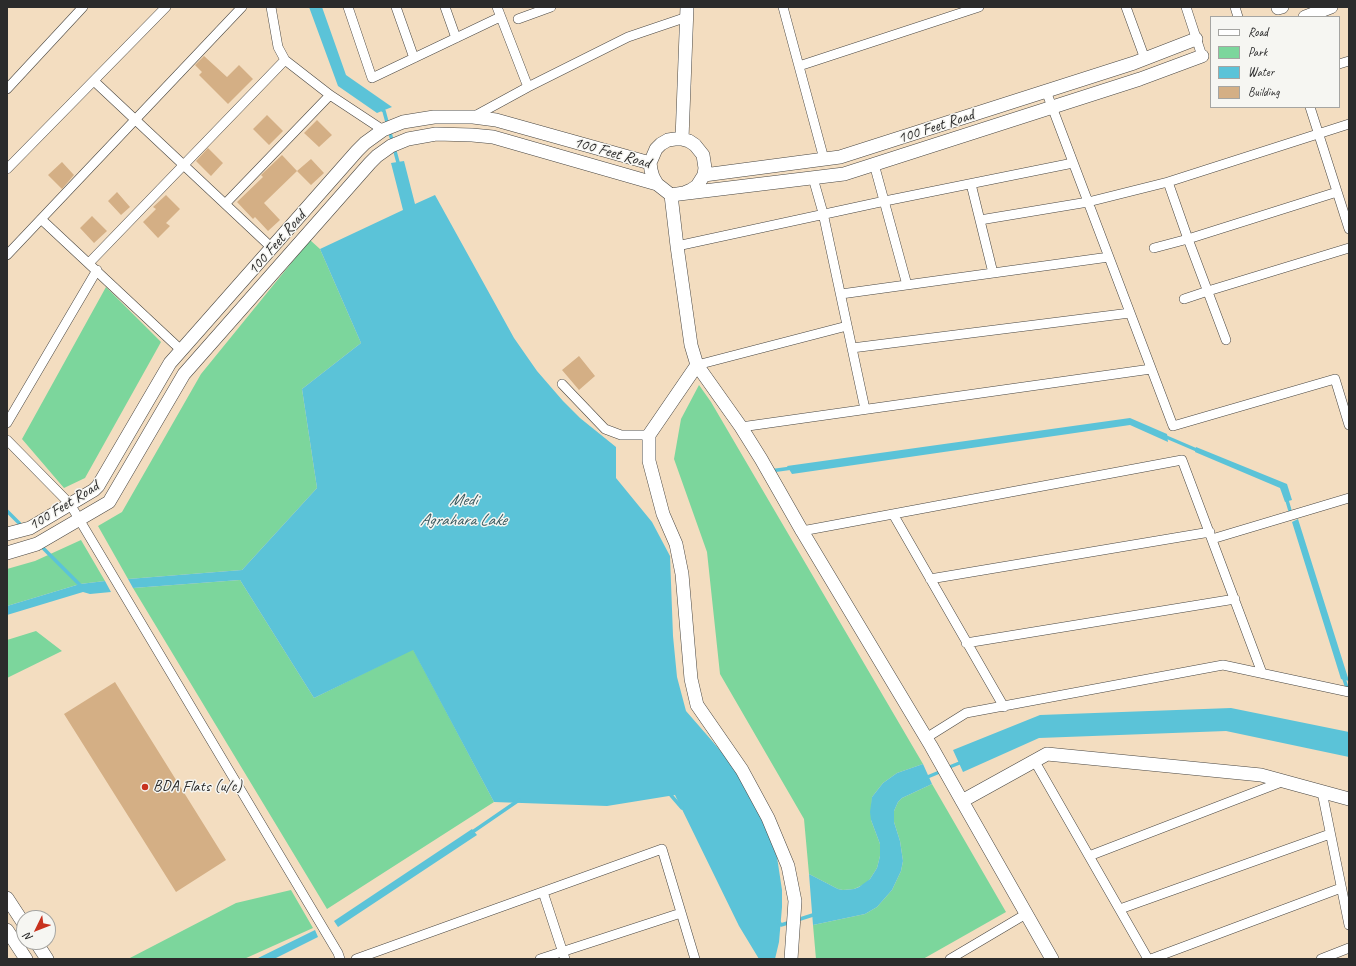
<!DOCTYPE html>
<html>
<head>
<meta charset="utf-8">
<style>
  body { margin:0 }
  #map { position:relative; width:1356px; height:966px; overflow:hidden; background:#f3ddc0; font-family:Caveat,sans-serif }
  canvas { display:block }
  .frame { position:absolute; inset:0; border:8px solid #2b2b2b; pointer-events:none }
  .legend { position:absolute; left:1210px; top:16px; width:130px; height:92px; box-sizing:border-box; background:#f6f6f2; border:1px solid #a5a5a2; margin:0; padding:5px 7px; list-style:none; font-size:12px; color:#2b2b2b }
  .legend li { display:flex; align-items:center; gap:8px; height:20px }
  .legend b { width:20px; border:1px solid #a5a5a2 }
  .north { position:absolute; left:16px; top:910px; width:40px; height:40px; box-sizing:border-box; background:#f6f6f2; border:1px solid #a5a5a2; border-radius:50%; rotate:227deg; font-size:11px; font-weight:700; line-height:16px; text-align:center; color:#2b2b2b }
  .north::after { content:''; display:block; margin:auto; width:14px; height:18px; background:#c8321e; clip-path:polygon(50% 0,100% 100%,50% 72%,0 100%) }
</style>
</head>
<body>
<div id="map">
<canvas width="1356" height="966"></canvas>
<div class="frame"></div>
<ul class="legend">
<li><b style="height:5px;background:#fff"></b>Road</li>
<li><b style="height:11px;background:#7cd69c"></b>Park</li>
<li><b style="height:11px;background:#5bc3d8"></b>Water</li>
<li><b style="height:11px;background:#d4af85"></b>Building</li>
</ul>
<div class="north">N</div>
</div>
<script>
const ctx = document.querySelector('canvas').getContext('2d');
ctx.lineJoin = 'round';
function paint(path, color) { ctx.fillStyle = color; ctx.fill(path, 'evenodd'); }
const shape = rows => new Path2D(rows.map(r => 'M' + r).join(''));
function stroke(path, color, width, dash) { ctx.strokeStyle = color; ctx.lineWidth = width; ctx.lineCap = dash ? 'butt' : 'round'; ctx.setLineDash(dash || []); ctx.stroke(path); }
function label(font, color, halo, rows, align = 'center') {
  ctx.font = font + ' Caveat,sans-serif'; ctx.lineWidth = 3; ctx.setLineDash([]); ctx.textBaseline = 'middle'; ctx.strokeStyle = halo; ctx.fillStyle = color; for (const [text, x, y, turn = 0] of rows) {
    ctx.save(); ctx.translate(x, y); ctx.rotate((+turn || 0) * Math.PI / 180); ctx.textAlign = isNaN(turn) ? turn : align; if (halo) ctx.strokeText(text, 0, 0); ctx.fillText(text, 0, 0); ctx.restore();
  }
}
paint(shape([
  [310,240,320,249,361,343,302,389,317,488,242,570,128,579,98,526,122,512,201,374],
  [106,287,161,342,85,478,64,488,22,439],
  [699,385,711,402,923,764,897,773,883,783,872,797,871,820,880,844,880,856,877,868,870,879,865,884,854,889,843,890,838,889,809,874,804,819,720,674,707,552,674,459,681,419],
  [81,540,105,581,80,584,7,606,7,569,35,561],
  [240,580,314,698,413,649,494,802,327,909,133,588],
  [36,631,62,651,7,678,7,640],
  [932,784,1006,912,923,959,816,959,813,925,865,914,877,907,892,890,901,871,903,861,900,841,894,822,894,811,898,802,902,798],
  [291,890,313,928,244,959,128,959,236,903]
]), '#7cd69c');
paint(shape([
  [309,7,322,7,346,75,392,107,377,113,338,86],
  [404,161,415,204,435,195,514,338,537,371,563,401,580,418,616,447,616,478,652,522,670,556,673,636,677,677,686,711,713,742,729,761,755,802,777,857,782,890,782,907,779,942,775,959,759,959,739,926,675,795,607,806,494,802,413,650,314,698,240,580,133,588,128,579,242,570,317,488,302,389,361,343,320,249,403,210,391,163],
  [1130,418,1167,434,1168,442,1130,425,792,474,787,466],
  [1196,447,1287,484,1292,500,1285,502,1280,488,1195,452],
  [1298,519,1349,681,1341,679,1292,522],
  [105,581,111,592,90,594,83,592,7,615,7,606,80,584],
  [1231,708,1349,732,1349,757,1226,731,1039,738,963,772,953,750,1040,715],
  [923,764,932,784,902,798,898,802,894,811,894,822,900,841,903,861,901,871,892,890,877,907,865,914,813,925,809,874,838,889,843,890,854,889,859,887,870,879,877,868,880,856,880,844,871,820,870,812,872,797,883,783,897,773],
  [472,829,477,835,338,927,334,921],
  [315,930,318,937,274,959,256,959]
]), '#5bc3d8');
stroke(shape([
  [380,108,384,111,399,166],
  [1164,436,1199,451],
  [770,471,792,468],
  [1286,497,1291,514],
  [7,511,22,526],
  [40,545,81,586],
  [1343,676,1348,691],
  [947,768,962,762],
  [925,778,942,771],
  [669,793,682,808],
  [471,833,519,800],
  [797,920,816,914],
  [779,922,781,925,791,922]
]), '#5bc3d8', 3.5);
paint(shape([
  [204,56,227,77,239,65,253,79,228,104,199,75,202,72,195,65],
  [267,115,283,131,269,145,253,129],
  [317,120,332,135,319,147,304,133],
  [208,148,223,163,211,176,196,161],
  [282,155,297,171,264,203,280,220,268,231,255,217,253,219,237,202,263,177,261,175],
  [311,159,324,173,311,185,297,171],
  [62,162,74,175,62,189,48,175],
  [117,192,130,207,121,215,108,201],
  [166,195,180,209,166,223,170,226,158,238,143,222,156,209,153,207],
  [92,216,107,231,94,243,80,228],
  [579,356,595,376,579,390,562,370],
  [115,682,226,860,176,892,64,714]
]), '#d4af85');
const street = shape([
  [271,7,278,47,285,60,330,95,383,130],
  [348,7,372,78,500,17],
  [396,7,414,58],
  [445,7,456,38],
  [497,7,528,87],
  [783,7,824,159],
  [1126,7,1145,59],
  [1186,7,1202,56],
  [1235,7,1238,17],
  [518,19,551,7],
  [1339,64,1349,61],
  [799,66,979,7],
  [94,81,272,248],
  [7,89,83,7],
  [1046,91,1173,426,1335,379,1349,425],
  [1310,107,1349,229],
  [473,117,528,87,628,37,687,17],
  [874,164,907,285],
  [7,169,166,7],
  [813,178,823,213,865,409],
  [1168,182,1349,124],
  [971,184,993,273],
  [225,204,330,95],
  [41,219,181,350],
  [980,220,1088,202,1168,182,1188,239,1226,340],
  [677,246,885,201,1073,163],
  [1154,248,1188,239,1337,192],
  [7,255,242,7],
  [89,263,285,60],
  [841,294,1109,257],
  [1184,299,1208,291,1349,248],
  [852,348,1130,313],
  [697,365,847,326],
  [562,384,605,429,621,435,649,435],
  [7,423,97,270],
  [741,427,1151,369],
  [7,440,70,504,338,953,340,959],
  [893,514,1004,707],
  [802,531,1182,460,1262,673],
  [1212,539,1349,498],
  [930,579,1210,532],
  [966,643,1235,599],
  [926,738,966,713,1223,665,1349,692],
  [1038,767,1148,959],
  [1322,792,1349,925],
  [1089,856,1284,781],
  [543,892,565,959],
  [1120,909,1330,834],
  [356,959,662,849,695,959],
  [540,959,681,913],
  [950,959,1026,914],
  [1151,959,1341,888],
  [1321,959,1349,948]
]);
const secondary = shape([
  [1278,8,1282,7],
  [1305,17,1331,7],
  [675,139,682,139,689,141,695,145,703,155,705,168,704,175,697,186,691,190,684,193,671,195,657,184,653,177,651,170,650,163,656,149,661,144,668,140,675,139],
  [682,139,687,7],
  [704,175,840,157,1134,63,1196,39],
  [697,365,741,427,761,459,802,531,931,746,962,801],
  [7,534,30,528,94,490,98,486,170,363,357,151,365,143,383,130,403,122,434,117,473,117,496,120,650,163],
  [7,553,37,544,109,502,184,374,370,163,377,156,391,146,408,139,436,134,472,135,493,137,657,184],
  [7,898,24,924],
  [7,930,26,959],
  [36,942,47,959],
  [791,959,795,901,788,866,768,818,742,770,697,705,691,679,682,574,676,544,663,514,649,461,649,435,697,365,691,345,677,246,671,195,844,174,1140,79,1202,56],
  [1052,959,962,801,1047,754,1261,775,1349,799]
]);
stroke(street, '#494641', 10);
stroke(secondary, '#494641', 14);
stroke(street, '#fff', 9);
stroke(secondary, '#fff', 13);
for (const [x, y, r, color] of [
  [145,787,4,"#c8321e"]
]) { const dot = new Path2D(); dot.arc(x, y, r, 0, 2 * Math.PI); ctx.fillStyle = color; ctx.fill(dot); stroke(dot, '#f6f6f2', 1.5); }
label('16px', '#2b2b2b', '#f6f6f2', [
  ["100 Feet Road",936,127,-18],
  ["100 Feet Road",612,153,16],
  ["100 Feet Road",277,243,-49],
  ["100 Feet Road",64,506,-32]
]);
label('16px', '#2b2b2b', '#f6f6f2', [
  ["BDA Flats (u/c)",153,787]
], 'left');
label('italic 17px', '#39595f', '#f6f6f2', [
  ["Medi",463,501],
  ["Agrahara Lake",463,521]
]);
</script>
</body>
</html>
